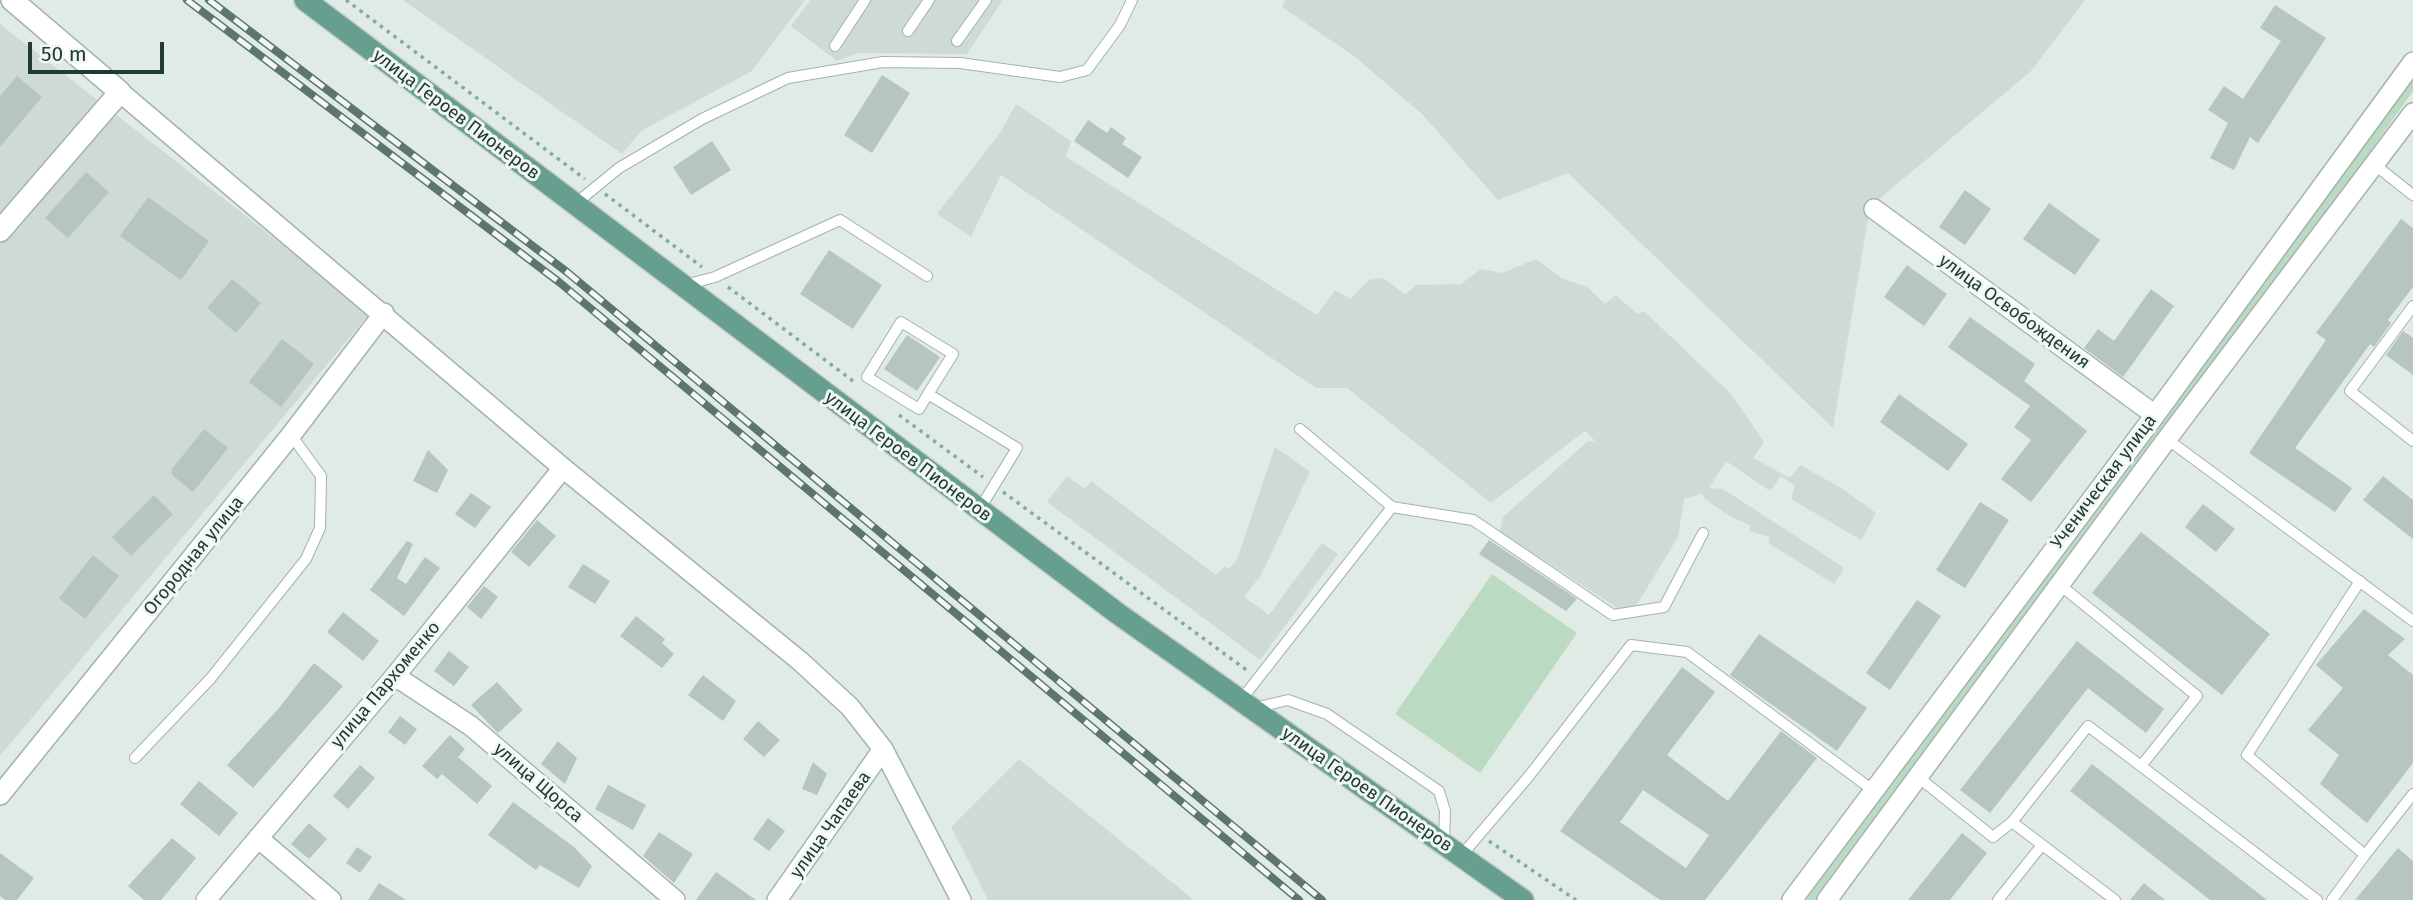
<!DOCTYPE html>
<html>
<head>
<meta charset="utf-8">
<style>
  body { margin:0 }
  #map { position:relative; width:2413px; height:900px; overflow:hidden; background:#e0ebe6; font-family:"Fira Sans",sans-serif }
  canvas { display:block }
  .scale { position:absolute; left:28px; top:42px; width:136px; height:32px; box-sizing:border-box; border:4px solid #213b33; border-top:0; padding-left:9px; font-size:21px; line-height:24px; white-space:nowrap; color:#213b33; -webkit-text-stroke:5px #f1f7f4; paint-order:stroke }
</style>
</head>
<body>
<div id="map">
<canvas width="2413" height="900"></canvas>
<div class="scale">50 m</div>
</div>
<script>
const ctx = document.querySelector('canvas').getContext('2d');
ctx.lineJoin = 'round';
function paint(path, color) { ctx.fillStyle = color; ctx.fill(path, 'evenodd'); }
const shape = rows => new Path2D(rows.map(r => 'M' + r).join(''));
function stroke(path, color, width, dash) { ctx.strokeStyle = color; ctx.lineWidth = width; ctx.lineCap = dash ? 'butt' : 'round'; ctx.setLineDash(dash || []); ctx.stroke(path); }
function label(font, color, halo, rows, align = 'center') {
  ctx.font = font + ' "Fira Sans",sans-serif'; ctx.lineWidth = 6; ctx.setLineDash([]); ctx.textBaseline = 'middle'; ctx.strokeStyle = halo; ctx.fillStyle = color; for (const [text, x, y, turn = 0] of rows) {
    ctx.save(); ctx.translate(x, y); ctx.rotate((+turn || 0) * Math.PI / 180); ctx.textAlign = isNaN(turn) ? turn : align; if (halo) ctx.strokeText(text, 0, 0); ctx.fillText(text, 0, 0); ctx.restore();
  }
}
paint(shape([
  [403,0,805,0,752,71,641,131,622,154],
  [810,0,1003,0,967,54,858,53,837,61,791,26],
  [1285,0,2085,0,2031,71,1870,207,1833,428,1568,173,1498,200,1421,113,1354,56,1282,7],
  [0,24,370,313,0,756],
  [1016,104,1071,141,1066,157,1317,315,1335,290,1351,299,1369,280,1383,278,1405,294,1417,285,1461,284,1481,269,1502,273,1536,259,1561,278,1587,287,1605,304,1616,295,1637,314,1644,311,1732,395,1764,442,1753,458,1790,478,1800,465,1841,488,1876,513,1861,540,1791,499,1795,486,1781,476,1770,491,1726,461,1709,488,1723,489,1843,567,1843,571,1834,584,1768,543,1770,537,1749,531,1751,526,1726,514,1703,497,1703,493,1684,499,1678,537,1630,616,1500,532,1503,517,1588,441,1595,441,1585,431,1491,503,1347,388,1316,388,1001,175,971,237,937,214,1000,133],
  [1275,447,1310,472,1261,575,1244,597,1269,615,1322,543,1338,554,1260,660,1047,502,1067,476,1085,489,1091,481,1216,575,1225,566,1229,569,1237,559],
  [1019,759,1194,900,988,900,951,827]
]), '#cfdad5');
paint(shape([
  [2413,78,2413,91,2167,439,1816,900,1806,900],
  [1492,574,1577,633,1480,773,1395,714]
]), '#badbc2');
paint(shape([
  [2275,5,2326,38,2258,143,2250,137,2234,170,2210,158,2228,123,2208,110,2224,86,2243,99,2281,41,2260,28],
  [882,75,910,93,872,153,844,135],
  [17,76,42,97,0,147,0,96],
  [1088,120,1107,133,1111,127,1126,138,1122,144,1142,157,1128,178,1074,141],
  [712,141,731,170,691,195,673,167],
  [86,172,109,192,68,238,45,218],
  [1965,190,1991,209,1965,245,1939,227],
  [148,197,209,241,181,280,120,236],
  [2049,203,2100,240,2075,275,2023,239],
  [2401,219,2413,228,2413,287,2388,320,2391,323,2374,347,2370,344,2295,448,2352,488,2335,512,2249,453,2326,340,2316,333],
  [829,250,882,285,853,329,800,294],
  [1907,265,1947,294,1924,326,1884,297],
  [232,279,261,303,236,333,207,308],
  [2151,289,2174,306,2123,377,2084,348,2098,329,2114,341],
  [1970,317,2035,364,2024,381,2087,431,2031,502,2001,479,2031,440,2014,427,2030,406,1948,347],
  [2403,331,2413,338,2413,375,2386,355],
  [907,335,940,357,917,391,884,369],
  [282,339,314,364,281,407,249,382],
  [1899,394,1968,444,1948,471,1880,422],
  [204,429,228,448,193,492,172,475,172,469],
  [428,450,448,470,437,493,413,481],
  [2383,476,2413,500,2413,539,2363,500],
  [471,493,491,507,475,528,455,514],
  [154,495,173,514,131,556,112,537],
  [1980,502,2009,520,1965,588,1936,570],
  [2203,504,2235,529,2216,552,2185,527],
  [537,520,556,536,529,567,511,552],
  [2141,532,2270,634,2222,695,2092,593],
  [1489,540,1577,599,1566,611,1479,554],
  [407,541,413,544,397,578,406,584,425,557,440,568,404,616,370,590],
  [93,555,119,576,85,619,59,598],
  [583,564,610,581,595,604,568,587],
  [484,586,498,597,481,619,467,607],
  [1917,600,1941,616,1890,690,1866,673],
  [2364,609,2405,639,2388,655,2413,675,2413,763,2367,823,2320,784,2339,755,2308,730,2343,688,2316,665],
  [343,612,379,641,363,661,327,632],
  [636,616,665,639,662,643,674,654,662,668,620,636],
  [1759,634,1867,708,1837,751,1730,675],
  [2077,641,2164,709,2146,733,2088,688,1990,813,1960,790],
  [449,651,469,667,454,686,434,671],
  [314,663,343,686,253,788,227,765,279,708],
  [1682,667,1715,692,1667,755,1728,801,1781,731,1817,758,1705,900,1660,900,1560,831],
  [1643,790,1709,835,1686,868,1620,822],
  [703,675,736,701,723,721,688,695],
  [497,682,523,710,498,733,471,705],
  [400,716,417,729,405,745,388,732],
  [758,721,780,740,764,757,743,739],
  [450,735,465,749,458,757,492,786,477,804,442,774,437,779,422,766],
  [558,741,577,758,565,784,541,764],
  [813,762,827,774,817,795,802,789],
  [2092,764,2267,900,2210,900,2070,791],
  [360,765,375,778,348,809,333,796],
  [199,781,238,813,219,836,180,804],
  [608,785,646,805,633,830,595,809],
  [513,802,574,847,592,866,579,888,540,865,536,870,488,835],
  [768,818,785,831,769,851,753,839],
  [309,823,327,839,309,859,291,844],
  [659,832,693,854,674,883,643,856],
  [1962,833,1987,853,1950,900,1908,900],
  [172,838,196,858,161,900,144,900,128,886],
  [357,847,372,857,360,873,346,863],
  [2398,848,2413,861,2413,900,2355,900],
  [0,853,34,878,17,900,5,900,0,896],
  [716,872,756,900,696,900],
  [379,883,406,900,368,900],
  [2144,883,2165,900,2130,900]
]), '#b6c5bf');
const service = shape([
  [908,31,929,0],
  [957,41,986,0],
  [835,46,865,0],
  [2375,165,2413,195],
  [575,204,619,168,702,119,788,78,883,62,960,63,1060,77,1087,70,1120,25,1132,0],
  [685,285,715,277,840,220,927,276],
  [2413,306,2350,391,2413,441],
  [928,394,953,354,901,322,867,377,919,409,928,394,1017,448,979,510],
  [1300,429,1392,507],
  [2167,439,2413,621],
  [2060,585,2197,696,2141,766,2317,900],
  [1241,700,1392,507,1473,520,1613,615,1664,607,1703,533],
  [1254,708,1288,700,1327,714,1439,791,1445,811,1444,843],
  [135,758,211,678,306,559,320,528,321,476,291,435],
  [1918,777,1993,837,2012,822,2115,900],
  [2012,822,2088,726,2141,766],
  [2365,855,2413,794],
  [1461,856,1529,776,1631,645,1687,652,1874,791],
  [1998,900,2042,845],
  [2332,900,2365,855,2247,755,2360,581]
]);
const minor = shape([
  [120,92,563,468,800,661,850,707,883,749,961,900],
  [1874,209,2155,415],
  [395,676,471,726,675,900],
  [0,795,291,435,384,313],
  [258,838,331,900],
  [206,900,395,676,563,468],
  [777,900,883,749],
  [1792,900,2155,415,2413,62],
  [1827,900,2167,439,2413,113]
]);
const tertiary = shape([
  [0,231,120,92,12,0]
]);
const primary = shape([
  [305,0,1117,613,1523,900]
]);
stroke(service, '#a3b3ad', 12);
stroke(minor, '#a3b3ad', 22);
stroke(tertiary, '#a3b3ad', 24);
stroke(primary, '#c1c8c6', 24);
stroke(shape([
  [346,0,585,179],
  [605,194,702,267],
  [728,287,853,381],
  [899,415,983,477],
  [1003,492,1248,671],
  [1489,841,1576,900]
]), '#82ad9e', 3.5, [3.5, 5]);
stroke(service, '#fff', 10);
stroke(minor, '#fff', 19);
stroke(tertiary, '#fff', 21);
stroke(primary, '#669f8f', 21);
const rail = shape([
  [187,0,559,282,1299,900],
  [209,0,567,272,1322,900]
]);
stroke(rail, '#5c766e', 8);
stroke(rail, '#f1f7f4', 5, [16]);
label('18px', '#213b33', '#f1f7f4', [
  ["улица Героев Пионеров",456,115,37],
  ["улица Освобождения",2014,312,36],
  ["улица Героев Пионеров",908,457,37],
  ["Ученическая улица",2104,482,-53],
  ["Огородная улица",194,556,-51],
  ["улица Пархоменко",386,685,-50],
  ["улица Щорса",538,783,41],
  ["улица Героев Пионеров",1367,790,35],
  ["улица Чапаева",831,825,-55]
]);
</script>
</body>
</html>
